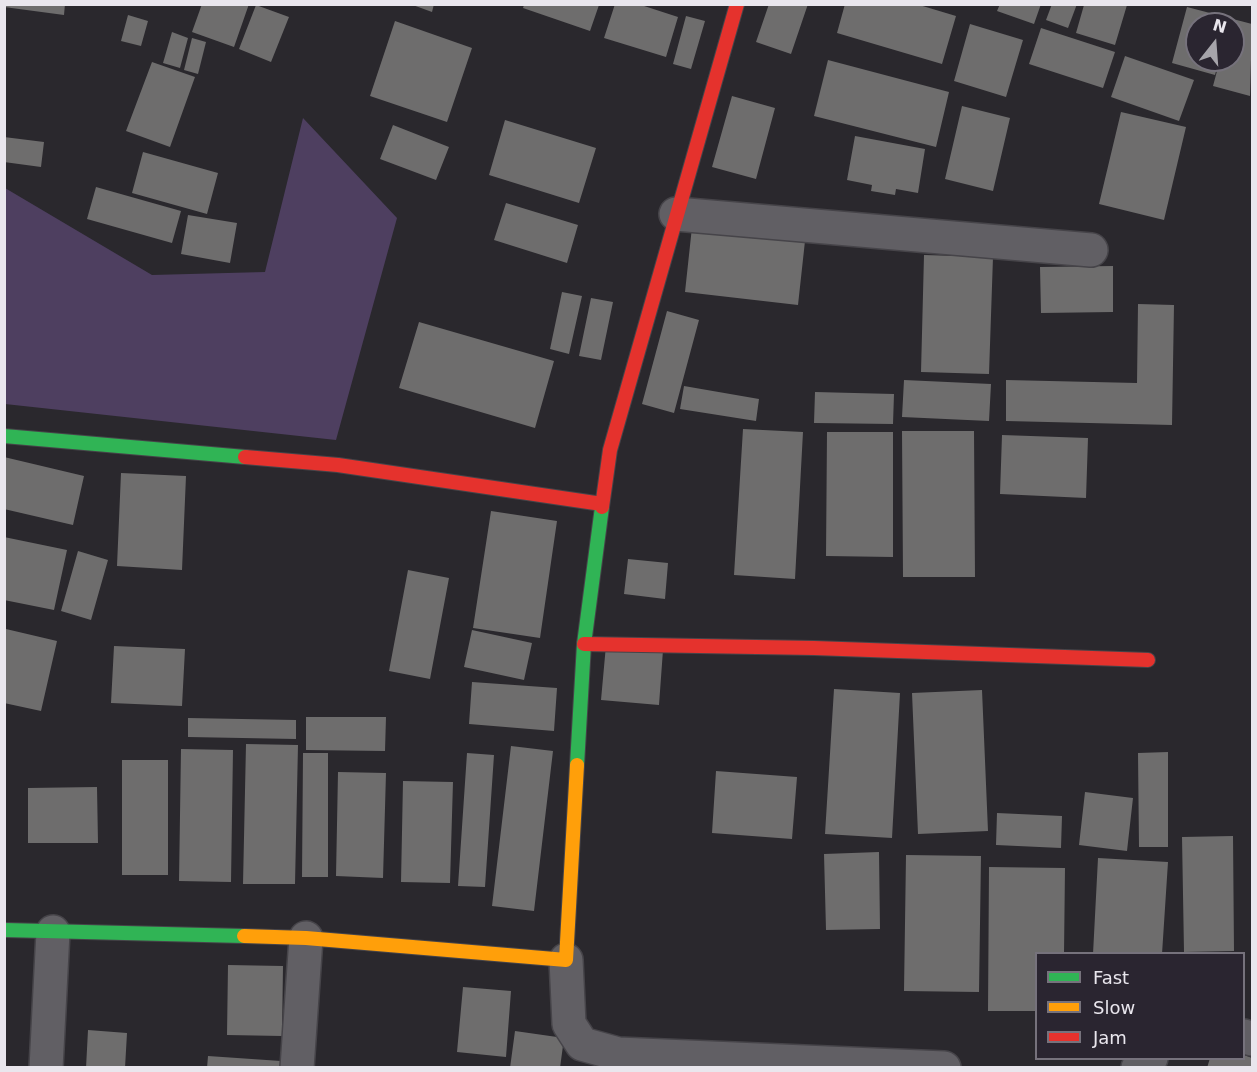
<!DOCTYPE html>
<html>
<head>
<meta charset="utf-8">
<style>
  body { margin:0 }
  #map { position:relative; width:1257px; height:1072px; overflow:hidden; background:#2a282d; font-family:"DejaVu Sans",sans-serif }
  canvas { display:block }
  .frame { position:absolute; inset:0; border:6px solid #e9e6ed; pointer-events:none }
  .legend { position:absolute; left:1035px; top:952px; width:210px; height:108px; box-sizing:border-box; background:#2a2530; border:2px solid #76727c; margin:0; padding:8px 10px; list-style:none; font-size:18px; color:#e9e6ed }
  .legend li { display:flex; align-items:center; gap:12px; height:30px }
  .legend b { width:30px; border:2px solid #76727c }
  .north { position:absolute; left:1185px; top:12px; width:60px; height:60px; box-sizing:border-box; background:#2a2530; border:2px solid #76727c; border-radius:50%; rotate:17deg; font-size:16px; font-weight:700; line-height:24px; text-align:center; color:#e9e6ed }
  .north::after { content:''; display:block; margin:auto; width:21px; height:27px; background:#a6a4aa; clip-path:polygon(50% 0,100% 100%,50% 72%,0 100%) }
</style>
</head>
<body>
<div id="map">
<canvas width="1257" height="1072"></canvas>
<div class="frame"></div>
<ul class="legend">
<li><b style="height:8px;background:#30b455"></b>Fast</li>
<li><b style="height:8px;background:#ff9f0a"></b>Slow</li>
<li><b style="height:8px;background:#e5322d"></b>Jam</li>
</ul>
<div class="north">N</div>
</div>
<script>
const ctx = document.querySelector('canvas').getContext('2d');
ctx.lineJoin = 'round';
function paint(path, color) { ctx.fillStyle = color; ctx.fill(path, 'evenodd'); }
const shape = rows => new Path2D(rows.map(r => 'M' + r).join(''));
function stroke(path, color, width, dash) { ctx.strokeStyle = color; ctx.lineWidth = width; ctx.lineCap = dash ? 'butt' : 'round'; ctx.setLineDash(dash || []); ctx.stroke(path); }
paint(shape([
  [303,118,397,218,336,440,5,404,5,188,152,275,265,272]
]), '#4e3f60');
paint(shape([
  [4,4,65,4,64,15,4,7],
  [202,4,249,4,234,47,192,32],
  [410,4,434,4,432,12],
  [615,4,638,4,678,17,666,57,604,38],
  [769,4,808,4,791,54,756,42],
  [845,4,916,4,956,16,942,64,837,33],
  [1000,4,1041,4,1034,24,997,11],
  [1052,4,1077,4,1068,28,1046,20],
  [256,5,289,17,271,62,239,49],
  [524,5,599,5,590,31,523,8],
  [1084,5,1127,5,1115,45,1076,33],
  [1187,7,1252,24,1250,96,1213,86,1220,60,1233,60,1233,24,1197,24,1197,60,1219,60,1215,75,1172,63],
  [128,15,148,21,141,46,121,41],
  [686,16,705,21,691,69,673,64],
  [395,21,472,48,447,122,370,96],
  [970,24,1023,40,1006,97,954,81],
  [1041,28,1115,52,1103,88,1029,64],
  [172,32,188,38,180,68,163,63],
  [192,38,206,42,198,74,184,70],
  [1125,56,1194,80,1179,121,1111,97],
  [828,60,949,92,936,147,814,116],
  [152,62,195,77,170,147,126,131],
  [732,96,775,108,756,179,712,167],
  [962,106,1010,118,993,191,945,179],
  [1121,112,1186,127,1164,220,1099,204],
  [505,120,596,148,579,203,489,175],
  [393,125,449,147,436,180,380,159],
  [855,136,925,149,918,193,896,189,895,195,871,191,872,185,847,180],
  [4,137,44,142,41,167,4,162],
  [143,152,218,173,207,214,132,193],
  [96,187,181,211,172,243,87,219],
  [506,203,578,225,567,263,494,240],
  [188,215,237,223,230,263,181,254],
  [692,227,805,241,798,305,685,292],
  [924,255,993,257,989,374,921,372],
  [1113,266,1113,312,1041,313,1040,267],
  [562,292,582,296,569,354,550,349],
  [591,298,613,302,601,360,579,356],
  [1138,304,1174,305,1172,425,1006,421,1006,380,1137,383],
  [667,311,699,320,674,413,642,404],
  [419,322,554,361,535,428,399,388],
  [904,380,991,384,989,421,902,417],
  [684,386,759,399,756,421,680,409],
  [815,392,894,394,893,424,814,423],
  [743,429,803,432,795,579,734,575],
  [902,431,974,431,975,577,903,577],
  [827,432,893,432,893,557,826,556],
  [1002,435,1088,438,1086,498,1000,494],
  [4,457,84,476,73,525,4,509],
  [121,473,186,476,182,570,117,566],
  [491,511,557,521,540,638,473,628],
  [4,537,67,550,54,610,4,600],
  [78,551,108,560,91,620,61,611],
  [628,559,668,563,665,599,624,594],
  [408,570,449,578,430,679,389,671],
  [6,629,57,641,41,711,4,703],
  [472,630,532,643,524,680,464,667],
  [606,645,663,650,659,705,601,700],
  [114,646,185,649,182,706,111,703],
  [472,682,557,688,554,731,469,724],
  [834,689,900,693,892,838,825,834],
  [982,690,988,831,918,834,912,693],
  [306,717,386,717,385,751,306,750],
  [188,718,296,720,296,739,188,737],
  [246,744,298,745,295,884,243,884],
  [511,746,553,751,534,911,492,906],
  [181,749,233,750,231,882,179,881],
  [1168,752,1168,847,1139,847,1138,753],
  [303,753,328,753,328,877,302,877],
  [467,753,494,755,485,887,458,886],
  [122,760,168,760,168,875,122,875],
  [716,771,797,777,792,839,712,833],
  [338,772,386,773,383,878,336,876],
  [403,781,453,782,450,883,401,882],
  [97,787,98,843,28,843,28,788],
  [1085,792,1133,798,1127,851,1079,845],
  [997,813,1062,816,1061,848,996,845],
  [1233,836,1234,951,1184,952,1182,837],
  [879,852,880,929,826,930,824,854],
  [906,855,981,856,979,992,904,991],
  [1098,858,1168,862,1162,954,1093,954],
  [989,867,1065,868,1064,954,1036,954,1036,1011,988,1011],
  [228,965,283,966,282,1036,227,1035],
  [463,987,511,991,506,1057,457,1052],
  [88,1030,127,1033,125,1068,86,1068],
  [515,1031,564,1038,560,1068,510,1068],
  [1244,1055,1252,1058,1252,1068,1207,1068,1210,1058,1244,1058],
  [208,1056,281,1061,280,1068,207,1068]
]), '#6e6d6d');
const street = shape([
  [676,214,1091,250],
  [566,960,569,1024,582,1044,618,1054,944,1068],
  [1244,1036,1252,1039],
  [46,1068,53,932],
  [297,1068,306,938],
  [1138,1068,1151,1058]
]);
const fast = shape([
  [4,436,245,457],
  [577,765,584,644,602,507],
  [4,930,244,936]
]);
const slow = shape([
  [244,936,306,938,566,960,577,765]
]);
const jam = shape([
  [245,457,338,465,602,504],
  [602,507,610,450,737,4],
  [584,644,814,648,1148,660]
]);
stroke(street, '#464449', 36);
stroke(fast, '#464449', 16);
stroke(slow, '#464449', 16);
stroke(jam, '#464449', 16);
stroke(street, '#615f64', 33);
stroke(fast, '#30b455', 14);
stroke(slow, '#ff9f0a', 14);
stroke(jam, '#e5322d', 14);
</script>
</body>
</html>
